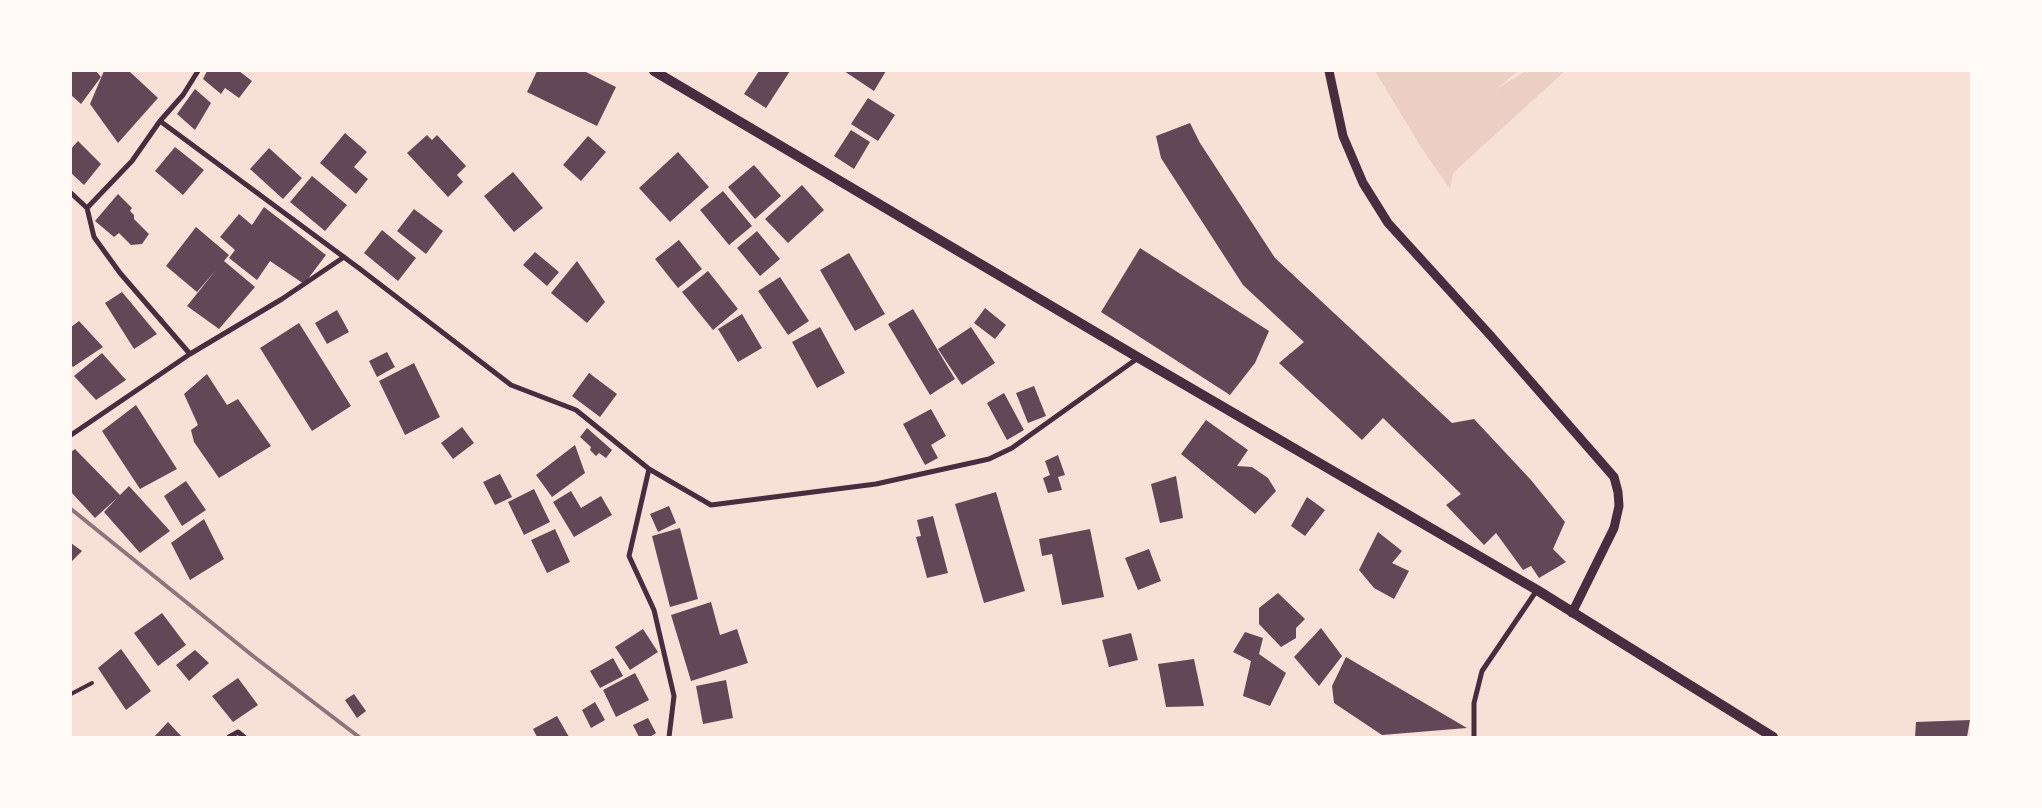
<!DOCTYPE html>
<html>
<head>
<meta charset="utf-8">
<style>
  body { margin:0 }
  #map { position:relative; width:2042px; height:808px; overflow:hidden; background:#f7e1d7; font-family:Spectral,serif }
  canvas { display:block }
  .frame { position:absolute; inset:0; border:72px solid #fffaf5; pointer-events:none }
</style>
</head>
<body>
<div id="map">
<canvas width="2042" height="808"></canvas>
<div class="frame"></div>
</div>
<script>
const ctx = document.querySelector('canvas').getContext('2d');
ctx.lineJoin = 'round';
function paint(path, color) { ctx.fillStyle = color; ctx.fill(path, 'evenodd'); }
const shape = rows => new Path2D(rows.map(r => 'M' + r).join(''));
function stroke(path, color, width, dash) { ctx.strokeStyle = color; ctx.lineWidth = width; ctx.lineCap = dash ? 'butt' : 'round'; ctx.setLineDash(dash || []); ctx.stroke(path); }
paint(shape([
  [1375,71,1518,71,1495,90,1526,71,1565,71,1453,173,1450,189,1421,147]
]), '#ebcfc5');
paint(shape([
  [71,71,96,71,101,77,81,104,71,95],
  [104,71,129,71,158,98,118,143,90,104],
  [207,71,239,71,252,81,239,98,225,88,221,94,203,79],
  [537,71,584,71,616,87,597,126,527,92],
  [759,71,790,71,766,108,744,94],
  [844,71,886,71,874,91],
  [195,89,211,103,195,130,177,114],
  [868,98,895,115,878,141,851,124],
  [1190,123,1200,143,1275,258,1452,423,1474,419,1531,480,1565,522,1553,549,1566,562,1539,578,1531,566,1523,570,1496,533,1484,545,1446,505,1461,494,1383,418,1362,440,1279,363,1304,342,1243,285,1161,158,1156,136],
  [851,130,870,142,854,169,834,156],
  [345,133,367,152,354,167,368,179,356,194,320,163],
  [427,135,432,140,437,135,466,166,457,175,463,182,448,197,407,153],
  [588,136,606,152,581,181,563,165],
  [78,141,101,164,84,185,71,173,71,149],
  [175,147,204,170,183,195,155,171],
  [269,148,302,178,283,199,250,169],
  [678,152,709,187,670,222,639,188],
  [754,165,781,196,755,219,728,187],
  [513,172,543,208,514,232,484,196],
  [312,176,347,205,325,231,290,202],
  [802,185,824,210,788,243,765,219],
  [723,191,752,226,729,245,700,210],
  [118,194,132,208,130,211,134,215,134,219,149,234,142,244,131,245,119,233,114,237,95,221],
  [264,207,326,255,304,284,270,261,257,280,229,258,235,250,220,237,239,214,252,225],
  [414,209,443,231,426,254,397,231],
  [196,227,229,255,224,261,255,287,219,329,187,306,216,270,197,292,166,266],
  [382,230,416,258,398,281,364,253],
  [757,231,780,259,760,276,737,248],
  [679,240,702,269,678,288,655,259],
  [1140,248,1269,331,1255,363,1230,395,1101,312],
  [535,252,559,272,547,286,523,265],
  [849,253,885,314,855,331,820,270],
  [577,261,605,302,587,323,551,293],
  [708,271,738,309,713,330,682,292],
  [780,277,809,321,788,335,758,291],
  [122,292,157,334,134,349,105,303],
  [985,308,1006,325,995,339,974,323],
  [913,309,955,379,930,395,888,324],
  [337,310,349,332,327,344,315,323],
  [742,314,762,348,738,362,718,329],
  [79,321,103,347,73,367,71,365,71,327],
  [299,323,351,406,312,431,260,348],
  [820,327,845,373,817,388,792,342],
  [971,327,995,363,962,385,938,349],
  [387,352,395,367,377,377,369,361],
  [102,353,126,380,96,400,74,376],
  [414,363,440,417,405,435,379,381],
  [589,373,617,394,600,417,572,396],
  [207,374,227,405,238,399,271,446,219,478,194,442,191,430,198,425,184,394],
  [1034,386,1046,416,1028,423,1016,393],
  [1004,393,1024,430,1007,440,987,403],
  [136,405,177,469,140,489,102,431],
  [931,409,946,436,931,445,938,458,925,465,903,424],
  [1206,420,1248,450,1237,466,1252,467,1268,478,1276,491,1255,514,1181,454],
  [462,427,474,443,453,459,441,443],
  [587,428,612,450,606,458,599,453,596,456,590,450,591,447,580,437],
  [575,445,585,473,552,497,536,475],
  [75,449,120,495,129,486,170,531,140,553,104,512,117,498,95,518,71,492,71,452],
  [1058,455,1065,475,1058,477,1062,490,1048,493,1043,478,1050,475,1045,461],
  [500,474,512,497,495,505,483,482],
  [1176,476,1183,518,1160,523,1151,484],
  [186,481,206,510,182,526,164,496],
  [534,489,550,522,524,535,508,502],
  [571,491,581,508,601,496,612,515,574,537,553,502],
  [996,492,1025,591,984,603,955,504],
  [1307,497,1325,510,1305,536,1291,526],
  [669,506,676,523,658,532,650,514],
  [933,516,948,573,927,578,916,537,921,536,917,520],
  [204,519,224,559,190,580,171,543],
  [680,528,698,599,670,607,652,536],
  [555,529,570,562,547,573,531,540],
  [1090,529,1104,597,1062,605,1052,554,1042,556,1039,539],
  [1378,532,1402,551,1392,563,1409,571,1394,599,1374,588,1359,570],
  [71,543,82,551,71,562],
  [1149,549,1161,581,1138,590,1125,558],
  [1278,593,1305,619,1296,628,1296,638,1281,647,1259,624,1259,608],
  [711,602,720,635,737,629,748,663,691,681,671,615],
  [162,613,186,645,158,666,134,633],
  [1321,628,1342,656,1319,686,1294,657],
  [643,629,658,652,630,670,615,647],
  [1245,632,1263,638,1259,654,1286,673,1270,706,1243,696,1251,661,1233,652],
  [1131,633,1138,660,1109,667,1102,640],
  [121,649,151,691,126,710,98,668],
  [195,650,209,663,189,681,176,665],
  [1346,657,1467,728,1382,735,1334,703,1332,686],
  [613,658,623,676,600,688,590,671],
  [1194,659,1204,706,1166,707,1158,664],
  [635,673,649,700,616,717,603,690],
  [238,678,258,705,233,722,212,696],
  [726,680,733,718,703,724,696,686],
  [354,694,366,711,357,718,345,700],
  [595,702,605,720,591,728,582,710],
  [557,716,569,737,537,737,533,729],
  [648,718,656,733,650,737,639,737,633,725],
  [1970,720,1967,737,1915,737,1916,722],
  [168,722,182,737,154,737]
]), '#644757');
stroke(shape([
  [71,694,92,683]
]), '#4a2c40', 4);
stroke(shape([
  [160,121,360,269,511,385,576,410,649,469,711,505,876,484,989,459,1012,448,1138,358],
  [71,193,87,208],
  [190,354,120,273,94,237,87,208,132,161,160,121,183,95,198,71],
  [71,435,190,354,282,299,344,257],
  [649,469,629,556,654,610,674,696,669,737],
  [229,737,238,732,244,737],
  [1474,737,1474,703,1482,671,1537,590]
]), '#4a2c40', 5);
stroke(shape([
  [1329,71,1343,136,1363,183,1388,223,1490,335,1614,477,1618,492,1619,506,1614,528,1572,613]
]), '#4a2c40', 9);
stroke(shape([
  [654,71,1139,358,1537,590,1773,737]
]), '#4a2c40', 10);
stroke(shape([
  [71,509,253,656,359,737]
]), '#8f747c', 4);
</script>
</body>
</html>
